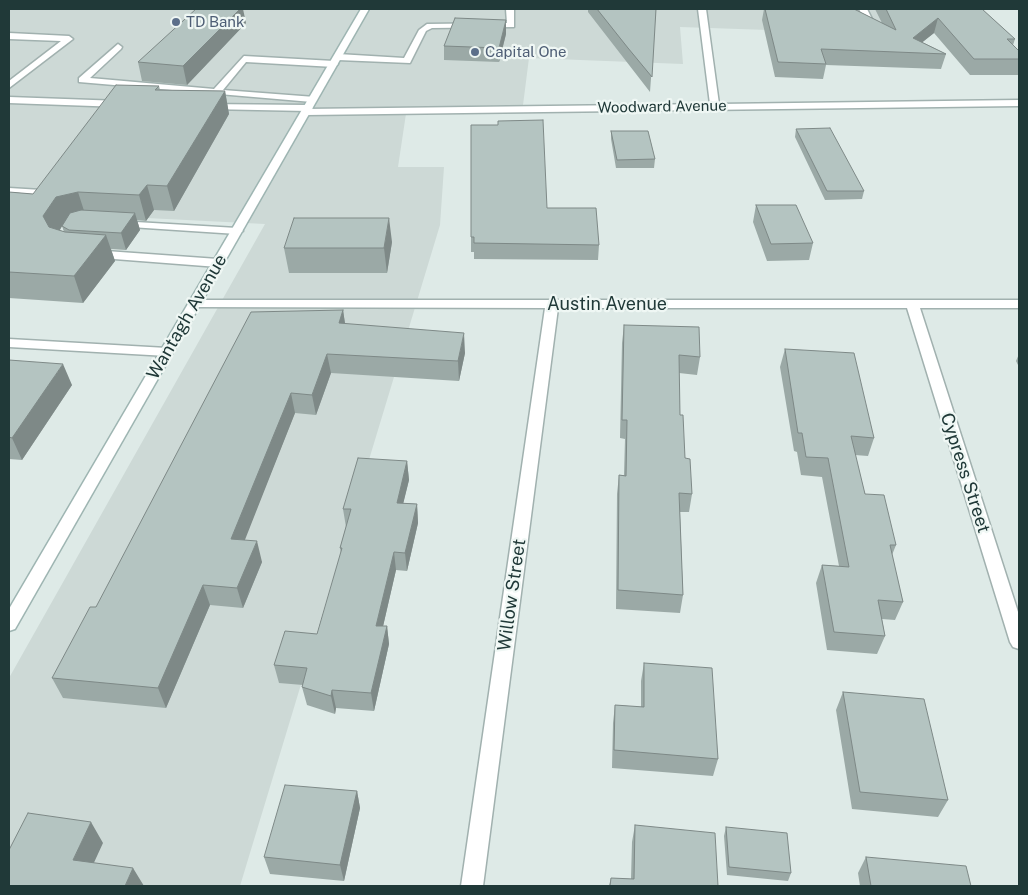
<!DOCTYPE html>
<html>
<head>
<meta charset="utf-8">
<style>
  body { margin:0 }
  #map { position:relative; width:1028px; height:895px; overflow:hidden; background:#deeae7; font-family:"Public Sans",sans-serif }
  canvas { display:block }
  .frame { position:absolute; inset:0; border:10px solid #203938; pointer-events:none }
</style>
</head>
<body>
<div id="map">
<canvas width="1028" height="895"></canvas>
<div class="frame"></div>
</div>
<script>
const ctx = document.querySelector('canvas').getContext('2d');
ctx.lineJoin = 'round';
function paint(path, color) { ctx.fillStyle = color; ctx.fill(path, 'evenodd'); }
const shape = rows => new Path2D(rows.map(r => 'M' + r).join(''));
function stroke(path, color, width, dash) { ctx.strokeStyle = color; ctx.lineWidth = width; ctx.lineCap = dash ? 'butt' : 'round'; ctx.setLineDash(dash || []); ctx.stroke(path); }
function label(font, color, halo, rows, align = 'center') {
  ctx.font = font + ' "Public Sans",sans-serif'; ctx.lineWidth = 4.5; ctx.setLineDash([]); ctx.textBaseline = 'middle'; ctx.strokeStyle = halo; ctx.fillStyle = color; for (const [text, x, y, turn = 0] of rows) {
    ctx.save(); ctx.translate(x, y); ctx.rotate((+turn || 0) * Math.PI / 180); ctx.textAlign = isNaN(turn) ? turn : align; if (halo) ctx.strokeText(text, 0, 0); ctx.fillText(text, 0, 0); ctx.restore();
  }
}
paint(shape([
  [9,9,901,9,915,35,680,27,683,64,529,58,523,105,407,107,398,167,444,167,440,225,240,886,9,886,9,678,265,224,9,211]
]), '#cdd9d6');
const service = shape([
  [506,9,514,9,514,27,432,28,426,31,410,63,338,60,334,57,338,54,404,58,419,30,427,24,507,23,506,9],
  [859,9,867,9,875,25,874,27,868,27,859,9],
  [9,33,69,36,73,39,9,88,9,81,61,41,9,39,9,33],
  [118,44,122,47,121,49,90,78,214,89,244,56,334,61,338,64,334,67,246,62,223,90,315,97,317,99,312,102,79,82,79,78,118,44],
  [9,97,121,101,126,104,121,107,9,103,9,97],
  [204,104,308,105,313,108,308,111,207,109,204,108,204,104],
  [51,183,56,186,49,195,9,194,9,188,42,190,51,183],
  [119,221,237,228,243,231,237,234,115,226,113,224,119,221],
  [92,250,218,259,224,263,218,267,88,257,88,251,92,250]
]);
const minor = shape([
  [698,9,706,9,719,104,1019,100,1019,106,306,115,301,112,306,109,710,104,698,9],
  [195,300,1019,300,1019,308,920,308,1019,615,1019,649,1013,647,1010,642,907,308,558,308,483,886,461,886,545,308,191,307,189,304,191,301,195,300],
  [9,339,167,348,174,352,167,356,9,347,9,339]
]);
const secondary = shape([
  [361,9,369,9,15,629,9,631,9,609,361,9]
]);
stroke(service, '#a1b1af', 3);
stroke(minor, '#a1b1af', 3);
stroke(secondary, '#9eb5b2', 3);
paint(service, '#fff');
paint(minor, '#fff');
paint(secondary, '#fff');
paint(shape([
  [588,9,656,9,650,92,588,12],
  [764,9,854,9,882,23,875,9,982,9,1015,39,1013,45,1019,51,1019,75,970,75,934,33,922,42,946,54,941,69,826,65,823,79,775,77,762,20],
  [246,23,187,85,142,81,138,62],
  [506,34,499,62,444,60,444,46],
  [159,86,160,90,225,91,229,114,174,211,154,210,146,221,137,220,140,230,126,250,111,249,115,261,83,303,9,298,9,192,33,194],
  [62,226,64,232,60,230],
  [796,129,864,191,862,199,825,200,795,137],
  [611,131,655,159,654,168,616,168,611,139],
  [756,205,813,243,809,260,767,261,753,222],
  [547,208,599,245,598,260,474,259,474,252,471,252,471,237],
  [392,242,387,273,289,273,284,248],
  [343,310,345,324,465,353,459,381,331,373,316,415,295,413,244,540,262,562,243,608,210,605,166,708,63,698,52,678,96,607],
  [624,325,700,357,697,375,679,373,680,415,685,458,692,494,689,512,680,512,683,595,680,613,616,609,617,494,619,475,624,475,625,439,620,438,622,343],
  [785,349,874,438,868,456,855,455,865,494,896,545,892,555,903,602,895,620,882,619,885,636,877,654,827,650,816,583,822,565,839,566,822,477,801,475,797,452,794,451,780,367],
  [1019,354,1019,367,1016,361],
  [9,360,72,385,22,460,9,459],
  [407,461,409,480,403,503,417,504,418,523,407,571,396,570,383,626,387,626,389,644,374,711,336,708,335,714,307,705,302,687,303,685,279,683,274,665,317,634,341,553,340,548,346,527,343,509],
  [644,663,718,759,713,776,612,768,613,723,615,705,641,707,641,681],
  [843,692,948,800,938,817,852,809,836,710],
  [357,791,360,808,344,881,270,874,264,857],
  [635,825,718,886,609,886,611,878,631,879,632,842],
  [726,827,791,873,788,881,727,875,724,836],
  [866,857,971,886,860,886,858,873]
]), '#9ba9a6');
paint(shape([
  [240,9,243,9,246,23,187,85,183,66],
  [938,18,934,33,909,53,913,38],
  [506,20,506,34,499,62,499,48],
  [225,91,229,114,174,211,167,186],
  [147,185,154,210,146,221,139,195],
  [78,192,86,217,64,223,52,242,43,216,56,197],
  [135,213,140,230,126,250,121,233],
  [389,218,392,242,387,273,384,248],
  [106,235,115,261,83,303,74,276],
  [343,310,346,330,339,323],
  [464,333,465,353,459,381,458,361],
  [327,354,331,373,316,415,312,395],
  [63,364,72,385,22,460,12,438],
  [291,393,295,413,237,560,231,539],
  [407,461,409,480,399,521,397,503],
  [417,504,418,523,407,571,405,553],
  [257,541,262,562,243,608,237,588],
  [394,552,396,570,379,644,376,626],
  [203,585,210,605,166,708,158,688],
  [387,626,389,644,374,711,371,693],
  [332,690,336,708,335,714,331,696],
  [357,791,360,808,344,881,340,865],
  [91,822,103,843,86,880,73,860],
  [133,868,144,886,125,886]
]), '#7e8987');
const building = shape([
  [196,9,240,9,183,66,138,62,196,9],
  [597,9,656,9,652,77,628,48,597,9],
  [765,9,854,9,896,30,886,9,982,9,1015,39,1007,39,1019,51,1019,59,974,59,938,18,913,38,946,54,821,49,826,64,778,62,765,9],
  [455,18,506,20,499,48,444,46,455,18],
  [116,85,159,86,155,90,225,91,167,186,147,185,139,195,78,192,56,197,43,216,49,227,65,232,106,235,74,276,9,272,9,192,33,194,116,85],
  [543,120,547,208,596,208,599,245,474,243,474,237,471,237,471,125,498,125,498,121,543,120],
  [830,128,864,191,827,191,796,129,830,128],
  [611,131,648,131,655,159,617,160,611,131],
  [756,205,796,205,813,243,771,244,756,205],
  [81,210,135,213,121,233,69,230,62,226,70,213,81,210],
  [294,218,389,218,384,248,284,248,294,218],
  [343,310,339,323,464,333,458,361,327,354,312,395,291,393,231,539,257,541,237,588,203,585,158,688,52,678,90,607,96,607,251,312,343,310],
  [624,325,699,327,700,357,679,355,680,415,683,415,685,458,690,459,692,494,679,493,683,595,618,590,619,475,626,476,627,420,622,420,624,325],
  [785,349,854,353,874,438,851,436,865,494,884,495,896,545,890,545,903,602,878,600,885,636,834,632,822,565,849,567,828,458,806,457,802,433,798,433,785,349],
  [9,360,63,364,12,438,9,437,9,360],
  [358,458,407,461,397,503,417,504,405,553,394,552,376,626,387,626,371,693,332,690,331,696,302,687,307,668,274,665,285,631,317,634,342,548,340,548,351,509,343,509,358,458],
  [644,663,712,668,718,759,614,750,615,705,644,707,644,663],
  [843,692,924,699,948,800,860,792,843,692],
  [285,785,357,791,340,865,264,857,285,785],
  [28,813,91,822,73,860,133,868,125,886,9,886,9,850,28,813],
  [635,825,715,833,718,886,610,886,611,878,634,879,635,825],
  [726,827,787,833,791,873,729,867,726,827],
  [866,857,966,866,971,886,871,886,866,857]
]);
paint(building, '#b4c4c1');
stroke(building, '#7e8987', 1);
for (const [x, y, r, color] of [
  [176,22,5,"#5c6f8a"],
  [475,52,5,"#5c6f8a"]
]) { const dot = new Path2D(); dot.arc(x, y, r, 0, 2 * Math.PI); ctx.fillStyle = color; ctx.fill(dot); stroke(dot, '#eff7f4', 2); }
label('15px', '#4e5e75', '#eff7f4', [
  ["TD Bank",186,22],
  ["Capital One",485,52]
], 'left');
label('15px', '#203938', '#eff7f4', [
  ["Woodward Avenue",662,107,-1]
]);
label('18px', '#203938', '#eff7f4', [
  ["Austin Avenue",607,304],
  ["Wantagh Avenue",187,317,-60],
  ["Cypress Street",965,473,72],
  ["Willow Street",512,595,-82]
]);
</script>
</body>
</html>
